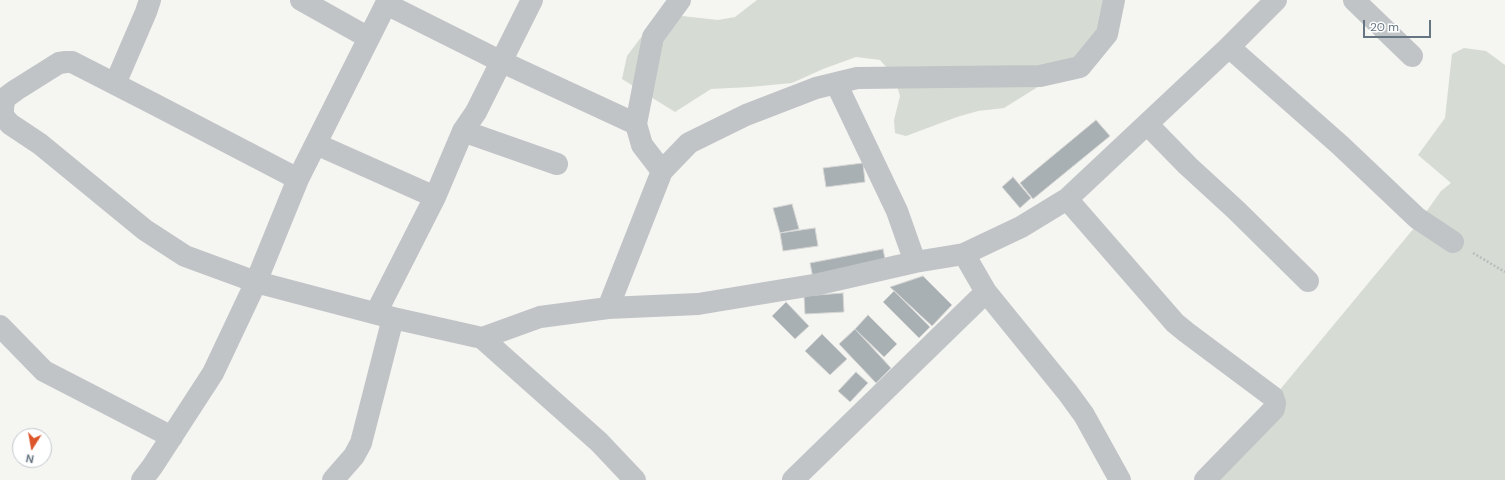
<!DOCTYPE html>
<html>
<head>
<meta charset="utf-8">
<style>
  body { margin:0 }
  #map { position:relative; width:1505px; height:480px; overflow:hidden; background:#f5f5f2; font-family:"DM Sans",sans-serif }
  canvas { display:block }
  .north { position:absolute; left:12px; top:428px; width:40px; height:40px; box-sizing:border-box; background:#fff; border:1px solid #c1c8cd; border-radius:50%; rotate:191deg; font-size:11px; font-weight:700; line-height:16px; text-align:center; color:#657582 }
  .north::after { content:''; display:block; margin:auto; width:14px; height:18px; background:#dc552b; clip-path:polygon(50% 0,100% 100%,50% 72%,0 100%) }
  .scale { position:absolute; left:1363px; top:20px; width:68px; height:18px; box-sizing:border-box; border:2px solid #657582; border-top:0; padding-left:5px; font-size:12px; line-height:14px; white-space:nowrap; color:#657582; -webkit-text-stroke:3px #fff; paint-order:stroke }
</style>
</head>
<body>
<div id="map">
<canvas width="1505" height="480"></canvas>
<div class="north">N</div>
<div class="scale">20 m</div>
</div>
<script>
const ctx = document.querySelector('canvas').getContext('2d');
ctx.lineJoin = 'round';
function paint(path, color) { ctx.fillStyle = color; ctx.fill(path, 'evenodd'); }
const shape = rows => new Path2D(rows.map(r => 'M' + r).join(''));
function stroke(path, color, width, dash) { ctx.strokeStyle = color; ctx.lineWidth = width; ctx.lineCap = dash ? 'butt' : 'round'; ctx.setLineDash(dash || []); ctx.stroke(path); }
paint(shape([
  [757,0,1124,0,1095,38,1057,75,1004,108,978,111,957,117,906,136,895,133,894,120,900,96,894,76,880,60,856,57,823,69,792,83,750,87,711,89,675,112,622,79,627,56,645,32,664,14,718,20,735,17],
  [1464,48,1486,51,1505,65,1505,480,1212,480,1273,398,1419,222,1441,191,1451,183,1418,155,1445,118,1452,54]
]), '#d6dcd3');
const building = shape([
  [1096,120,1110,136,1033,199,1020,183,1096,120],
  [863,163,865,182,826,187,823,168,863,163],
  [1013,177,1031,198,1020,208,1002,187,1013,177],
  [792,204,799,229,780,233,773,208,792,204],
  [815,228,818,246,783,251,780,233,815,228],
  [883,249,886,264,813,278,810,263,883,249],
  [923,276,952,305,932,326,890,287,923,276],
  [894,291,930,327,919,338,883,302,894,291],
  [843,293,844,312,805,314,804,296,843,293],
  [786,302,809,326,795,339,772,316,786,302],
  [868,315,897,344,884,357,855,329,868,315],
  [855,329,891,368,876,383,839,344,855,329],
  [822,334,847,359,830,375,805,351,822,334],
  [856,372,868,383,850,402,838,391,856,372]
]);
paint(building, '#a8b0b4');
stroke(building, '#d6d6d4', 1);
stroke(shape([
  [1473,253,1505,272]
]), '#babcbe', 2.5, [2, 2]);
stroke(shape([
  [301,0,369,38],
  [1354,0,1412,56],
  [386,4,500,61,636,124],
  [1229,47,1340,145,1417,218,1453,242],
  [836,83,897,211,915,262],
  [115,84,146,12,150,0],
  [1147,124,1188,166,1236,210,1308,281],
  [463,131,557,164],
  [316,144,435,197],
  [662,171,642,145,636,124,653,37,680,0],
  [298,179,154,104,72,62,66,62,59,63,16,90,5,98,3,107,3,116,10,124,40,144,145,230,185,256,256,282,393,318,482,338,540,317,608,308,698,304,819,284,915,262,964,254,1021,227,1067,199,1229,47,1276,0],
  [1067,199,1175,323,1186,332,1273,397,1275,403,1274,409,1205,480],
  [964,254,986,292,1068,393,1084,415,1120,480],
  [608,308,662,171,689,143,746,115,816,88,857,78,1040,76,1080,67,1107,34,1114,0],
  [376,313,435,197,463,131,476,112,532,0],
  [0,326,44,371,172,437],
  [482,338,599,442,635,480],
  [142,480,152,467,213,373,256,282,298,179,388,0],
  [333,480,354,456,361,443,393,318],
  [793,480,986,292]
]), '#c0c4c7', 22);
</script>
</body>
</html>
